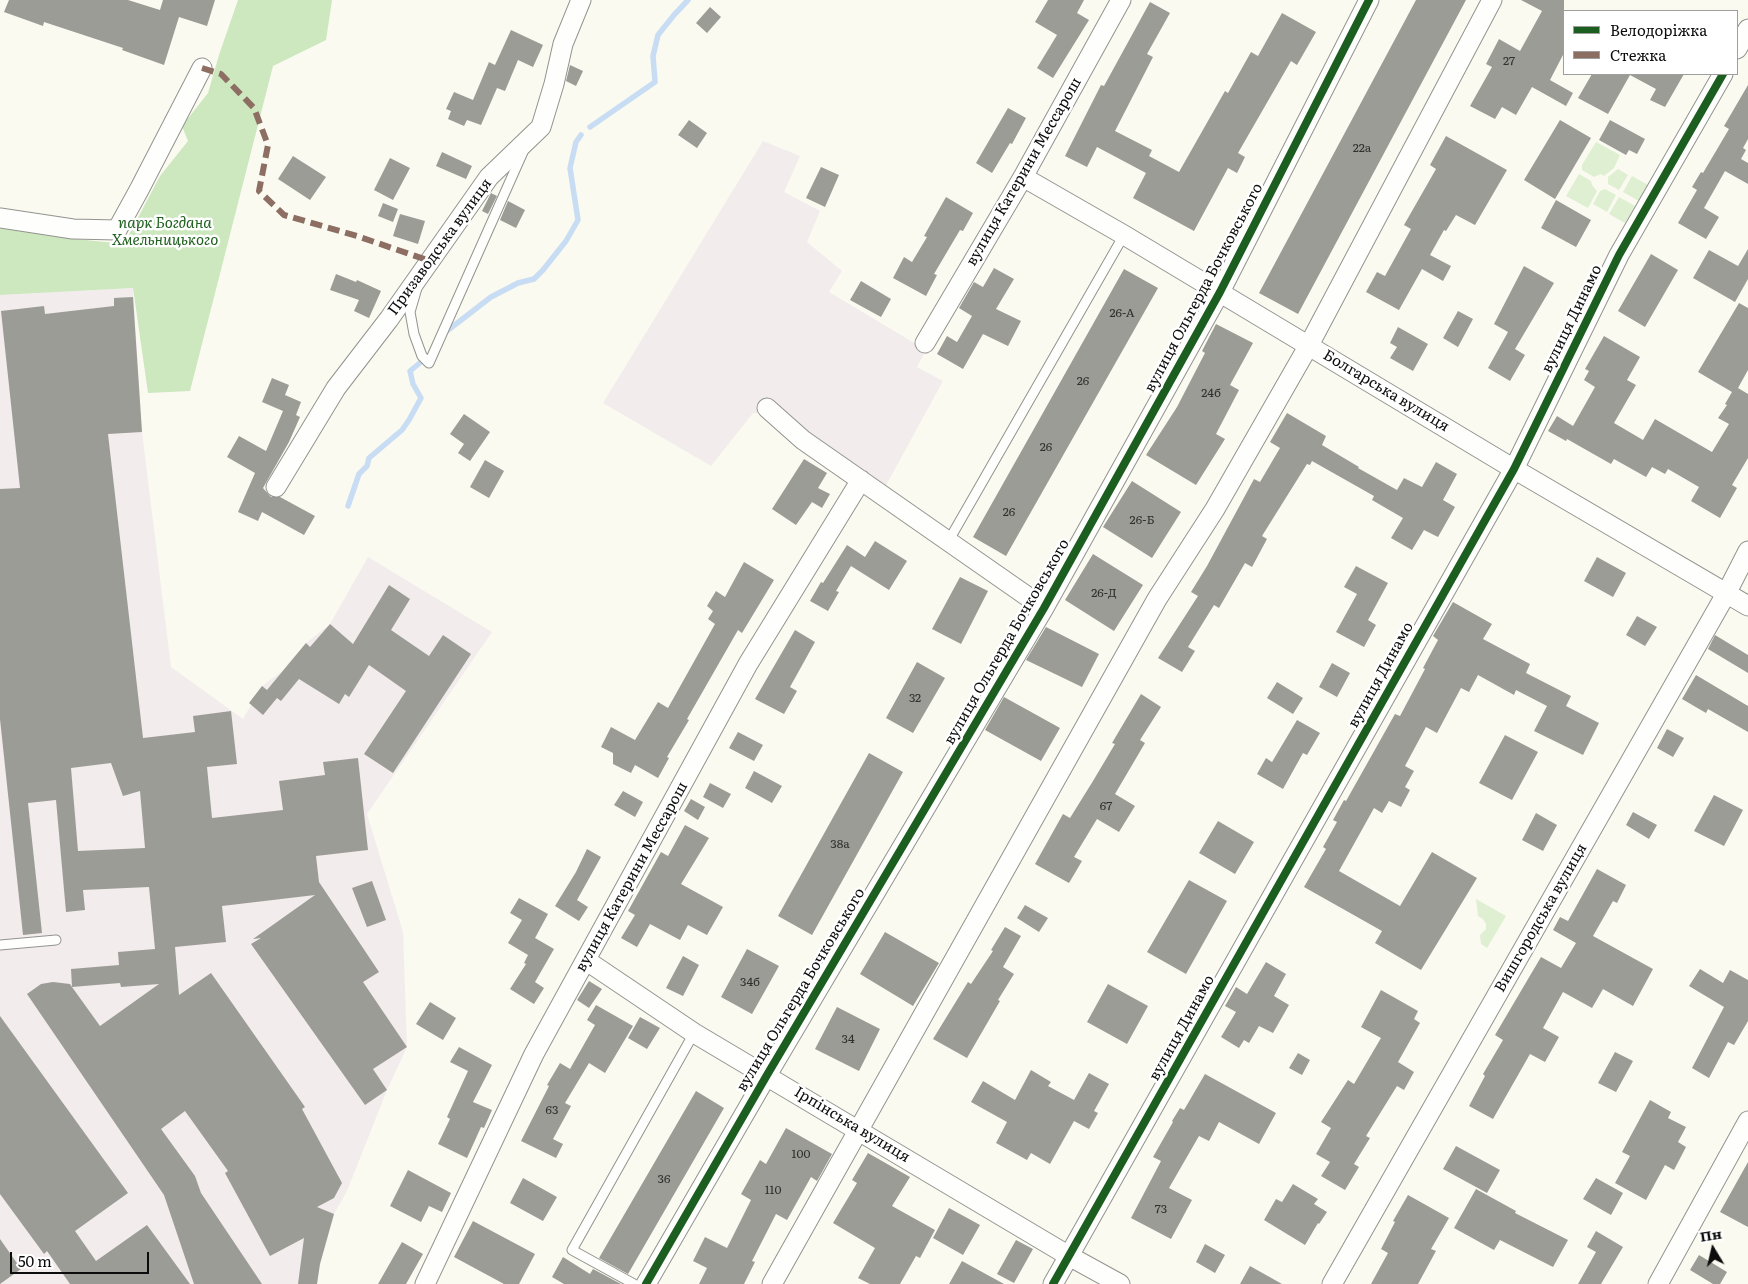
<!DOCTYPE html>
<html>
<head>
<meta charset="utf-8">
<style>
  body { margin:0 }
  #map { position:relative; width:1748px; height:1284px; overflow:hidden; background:#fafaf0; font-family:Literata,serif }
  canvas { display:block }
  .legend { position:absolute; left:1563px; top:10px; width:175px; height:65px; box-sizing:border-box; background:#fff; border:1px solid #9e9e9e; margin:0; padding:6px 9px; list-style:none; font-size:15px; color:#0c0c0c }
  .legend li { display:flex; align-items:center; gap:10px; height:25px }
  .legend b { width:25px; border:1px solid #9e9e9e }
  .north { position:absolute; left:1688px; top:1224px; width:50px; height:50px; -webkit-text-stroke:4px #fff; paint-order:stroke; rotate:351deg; font-size:14px; font-weight:700; line-height:20px; text-align:center; color:#0c0c0c }
  .north::after { content:''; display:block; margin:auto; width:18px; height:22px; background:#0c0c0c; clip-path:polygon(50% 0,100% 100%,50% 72%,0 100%) }
  .scale { position:absolute; left:10px; top:1252px; width:139px; height:22px; box-sizing:border-box; border:2px solid #0c0c0c; border-top:0; padding-left:6px; font-size:15px; line-height:18px; white-space:nowrap; color:#0c0c0c; -webkit-text-stroke:4px #fff; paint-order:stroke }
</style>
</head>
<body>
<div id="map">
<canvas width="1748" height="1284"></canvas>
<ul class="legend">
<li><b style="height:6px;background:#1b5e20"></b>Велодоріжка</li>
<li><b style="height:6px;background:#8d6e63"></b>Стежка</li>
</ul>
<div class="north">Пн</div>
<div class="scale">50 m</div>
</div>
<script>
const ctx = document.querySelector('canvas').getContext('2d');
ctx.lineJoin = 'round';
function paint(path, color) { ctx.fillStyle = color; ctx.fill(path, 'evenodd'); }
const shape = rows => new Path2D(rows.map(r => 'M' + r).join(''));
function stroke(path, color, width, dash) { ctx.strokeStyle = color; ctx.lineWidth = width; ctx.lineCap = dash ? 'butt' : 'round'; ctx.setLineDash(dash || []); ctx.stroke(path); }
function label(font, color, halo, rows, align = 'center') {
  ctx.font = font + ' Literata,serif'; ctx.lineWidth = 5; ctx.setLineDash([]); ctx.textBaseline = 'middle'; ctx.strokeStyle = halo; ctx.fillStyle = color; for (const [text, x, y, turn = 0] of rows) {
    ctx.save(); ctx.translate(x, y); ctx.rotate((+turn || 0) * Math.PI / 180); ctx.textAlign = isNaN(turn) ? turn : align; if (halo) ctx.strokeText(text, 0, 0); ctx.fillText(text, 0, 0); ctx.restore();
  }
}
paint(shape([
  [763,141,800,156,784,192,820,211,807,242,842,271,829,292,926,350,917,367,943,381,884,489,779,414,753,413,711,466,603,403],
  [133,288,142,432,171,667,243,719,262,686,281,672,306,643,330,624,368,557,492,632,367,814,403,932,407,1047,387,1090,347,1191,334,1214,320,1264,317,1284,0,1284,0,295]
]), '#f2eced');
paint(shape([
  [1596,142,1620,155,1614,168,1604,176,1601,174,1594,177,1582,170,1582,165],
  [1618,169,1628,175,1619,190,1608,184,1608,177],
  [1579,174,1591,181,1592,185,1597,191,1588,208,1566,196],
  [1632,176,1648,185,1639,201,1623,192],
  [1605,189,1616,195,1607,212,1593,204,1600,191],
  [1619,197,1635,206,1625,223,1609,214],
  [1476,899,1506,916,1487,948,1481,944,1480,935,1486,929,1486,924,1483,919,1478,916]
]), '#def0d1');
paint(shape([
  [238,0,332,0,326,40,273,66,190,391,148,393,133,288,0,295,0,227,57,237,124,244,160,176,188,141,182,126,208,93,219,55]
]), '#cde7bf');
stroke(shape([
  [590,127,655,82,653,56,658,35,674,15,688,0],
  [443,334,491,297,518,283,534,279,543,270,566,241,578,220,570,168,576,142,581,135],
  [348,506,359,474,367,466,369,458,402,430,409,420,421,398,413,384,410,371,427,357]
]), '#c8ddf3', 5.5);
paint(shape([
  [9,0,128,0,160,10,163,0,215,0,207,26,179,17,164,65,122,50,123,48,44,22,43,26,4,12],
  [1048,0,1084,0,1077,13,1089,20,1053,78,1037,68,1057,35,1035,22],
  [1416,0,1466,0,1298,314,1259,293],
  [1521,0,1564,0,1564,53,1550,80,1573,93,1566,106,1532,87,1516,115,1502,107,1495,119,1470,106,1492,67,1486,64,1499,39,1520,51,1542,11],
  [1150,2,1170,13,1147,54,1153,57,1115,131,1152,150,1149,156,1179,172,1225,91,1228,93,1251,52,1258,56,1282,13,1316,32,1297,65,1291,61,1238,153,1245,157,1237,173,1228,168,1194,231,1133,198,1146,173,1097,147,1087,167,1065,156,1101,85,1104,86],
  [710,7,721,17,707,33,696,23],
  [511,30,543,45,533,67,518,60,505,91,497,88,481,125,467,120,464,126,448,119,451,111,446,109,454,92,473,100,489,62,495,65],
  [570,65,583,71,576,86,566,81],
  [1592,74,1684,74,1665,107,1650,100,1656,89,1630,75,1608,114,1578,98],
  [1748,85,1748,139,1743,148,1746,150,1741,159,1748,163,1748,184,1725,171,1704,208,1719,217,1706,239,1678,223,1697,190,1692,187,1701,172,1703,173,1729,129,1724,126],
  [1008,108,1026,118,1012,144,1010,143,992,173,976,163],
  [689,120,707,133,697,148,678,135],
  [1560,120,1591,138,1555,199,1524,180],
  [1610,120,1645,139,1637,154,1629,150,1626,155,1599,140],
  [1446,136,1507,170,1475,225,1456,215,1446,231,1444,230,1430,255,1451,266,1443,281,1422,269,1399,310,1366,292,1377,272,1385,276,1411,229,1404,225,1436,169,1430,165],
  [442,152,472,166,466,179,436,166],
  [293,156,326,177,310,200,278,179],
  [390,158,410,168,393,200,374,190],
  [821,167,839,175,825,207,806,198],
  [491,193,497,196,488,214,482,211],
  [946,197,973,213,963,231,960,230,934,274,937,275,926,296,893,278,904,257,912,262,927,237,924,236],
  [1556,200,1591,220,1576,247,1541,228],
  [508,201,525,210,516,228,500,220],
  [383,203,398,209,393,222,378,216],
  [400,214,425,221,418,244,393,236],
  [1748,249,1748,279,1735,302,1693,278,1709,250,1738,266],
  [1651,254,1678,270,1645,327,1618,311],
  [1524,266,1554,283,1515,349,1525,355,1510,381,1488,368,1508,332,1494,324],
  [994,268,1014,279,996,309,1021,321,1008,346,983,334,963,369,937,354,947,336,957,342,972,316,959,308,974,282,983,287],
  [1124,269,1158,288,1006,556,973,537],
  [336,274,356,282,357,280,381,291,369,318,354,311,359,300,330,290],
  [861,281,891,299,881,317,850,300],
  [133,297,142,432,108,434,143,738,195,732,193,716,231,711,237,764,207,767,212,818,283,810,279,781,325,775,323,762,358,758,368,850,316,856,319,882,379,972,363,982,407,1047,373,1069,387,1090,365,1105,251,944,261,938,253,939,315,895,222,906,226,942,175,947,179,995,211,973,305,1107,302,1109,342,1183,334,1198,317,1207,334,1214,320,1264,317,1284,298,1284,304,1238,270,1256,225,1173,228,1171,185,1111,161,1129,195,1176,201,1193,262,1284,194,1284,164,1195,27,994,41,984,53,982,70,984,72,987,71,969,119,965,118,952,155,949,149,887,83,890,85,910,66,912,56,800,28,803,42,933,23,935,0,719,0,489,20,488,1,311,44,306,45,314,114,306,114,298],
  [111,763,123,796,140,791,145,848,78,851,71,768],
  [120,983,121,987,159,984,100,1026,72,987],
  [1739,303,1748,308,1748,370,1738,388,1748,394,1748,458,1732,485,1737,488,1720,518,1691,501,1699,487,1668,469,1665,474,1652,467,1646,477,1614,459,1611,464,1567,439,1566,441,1548,431,1557,416,1573,426,1595,387,1584,380,1589,371,1585,369,1604,336,1640,357,1627,380,1636,385,1614,423,1643,440,1655,419,1712,452,1729,424,1718,418,1727,405,1725,404,1732,392,1698,372],
  [1458,311,1473,319,1458,347,1443,338],
  [1216,324,1253,343,1230,385,1239,390,1216,434,1225,439,1196,485,1146,455,1177,407,1205,353,1202,351],
  [1398,327,1428,344,1413,371,1390,358,1397,347,1390,343],
  [272,378,289,385,285,395,301,402,296,415,300,417,289,442,263,488,271,497,280,497,315,516,304,535,262,512,258,521,238,512,255,473,227,457,239,436,266,451,283,411,262,402],
  [1287,413,1326,436,1322,445,1359,467,1358,468,1397,490,1404,478,1422,487,1436,462,1457,474,1443,500,1455,507,1438,537,1424,530,1412,550,1391,538,1403,518,1372,500,1374,496,1312,461,1310,465,1307,464,1262,536,1267,539,1252,567,1245,563,1219,608,1214,605,1188,647,1195,651,1182,672,1158,658,1198,596,1191,592,1207,566,1254,479,1260,482,1280,448,1270,442],
  [464,414,490,432,470,461,458,453,464,444,450,434],
  [804,459,827,473,818,488,830,494,822,508,812,502,796,525,772,509],
  [485,460,504,471,489,498,470,487],
  [1132,481,1181,512,1152,558,1103,527],
  [875,541,907,561,889,590,851,566,836,591,839,592,828,611,810,601,821,582,823,583,847,545,865,557],
  [1093,554,1143,585,1114,631,1065,600],
  [1597,557,1626,573,1613,597,1584,581],
  [744,562,774,580,742,633,738,630,687,719,689,720,667,757,669,758,658,778,635,765,631,773,613,764,613,753,601,747,611,727,635,740,658,702,668,708,715,624,708,619,713,611,707,606,716,591,725,597],
  [1356,566,1388,583,1368,620,1376,625,1364,647,1336,632,1357,594,1344,587],
  [960,577,988,591,961,644,932,629],
  [389,585,410,599,391,630,429,656,443,635,471,654,393,773,364,754,406,691,369,665,349,697,345,694,339,704,299,679,281,701,277,698,263,715,249,703,262,686,267,690,306,643,310,647,330,624,353,644],
  [1453,602,1492,624,1483,639,1530,664,1526,673,1571,696,1566,706,1599,723,1583,755,1534,731,1547,706,1516,690,1514,695,1478,675,1469,692,1461,688,1437,733,1426,727,1405,766,1414,771,1405,787,1410,790,1401,807,1389,801,1382,813,1374,808,1339,871,1400,906,1432,852,1477,878,1421,970,1375,943,1382,931,1304,887,1326,849,1323,847,1337,822,1333,820,1344,800,1346,801,1395,714,1400,716,1425,669,1423,668,1438,640,1433,636],
  [1637,616,1657,627,1645,646,1626,635],
  [1046,627,1099,654,1082,687,1026,660],
  [795,630,815,642,790,687,797,691,784,714,755,699],
  [1715,635,1748,655,1748,673,1708,649],
  [917,662,945,678,913,733,886,718],
  [1332,663,1350,673,1337,697,1319,687],
  [1696,675,1748,706,1748,732,1708,709,1706,713,1682,699],
  [1277,682,1303,698,1293,714,1267,698],
  [1141,694,1161,707,1140,740,1145,743,1115,794,1135,806,1119,832,1097,819,1074,857,1082,861,1069,883,1035,864,1063,814,1070,818,1093,781,1115,744,1112,743],
  [1004,697,1060,728,1041,761,985,730],
  [1297,720,1320,733,1307,755,1303,753,1283,789,1257,774,1266,758,1272,762],
  [1667,729,1684,738,1673,757,1657,748],
  [738,732,763,745,754,761,729,748],
  [1505,735,1538,752,1512,800,1479,783],
  [869,753,903,772,812,935,778,916],
  [754,771,782,786,772,803,745,788],
  [710,783,731,794,723,808,703,797],
  [623,791,643,802,635,817,614,805],
  [1714,795,1743,810,1724,846,1694,831],
  [691,799,705,807,698,820,684,811],
  [1633,812,1657,825,1649,839,1626,825],
  [1536,813,1557,825,1543,851,1522,840],
  [1218,821,1254,842,1235,874,1199,853],
  [685,825,709,838,681,884,723,907,707,935,688,925,680,940,650,924,637,947,621,938,635,915,628,911,661,852,668,856],
  [587,849,601,857,577,900,588,907,579,921,555,906,576,872],
  [1597,869,1626,885,1617,903,1613,901,1593,936,1653,969,1633,1006,1603,989,1592,1008,1563,992,1543,1028,1559,1037,1545,1062,1530,1054,1493,1119,1469,1106,1485,1076,1483,1074,1503,1040,1495,1035,1541,957,1561,968,1576,943,1553,930,1560,917,1568,921],
  [1189,880,1227,901,1186,974,1147,952],
  [372,881,386,920,367,927,352,888],
  [519,898,548,914,535,938,554,949,535,982,544,988,534,1004,510,989,526,964,524,963,528,955,508,943,522,920,510,913],
  [1025,905,1048,918,1039,932,1017,918],
  [1005,927,1021,936,1003,967,1014,974,998,1000,1000,1001,967,1058,933,1039,968,982,971,984,993,951,991,950],
  [885,932,939,963,913,1006,860,974],
  [747,949,779,966,752,1014,721,997],
  [683,956,699,965,683,996,666,988],
  [1266,962,1286,974,1274,996,1289,1005,1273,1033,1259,1026,1249,1043,1244,1040,1239,1048,1221,1037,1236,1012,1225,1006,1236,987,1247,994],
  [1700,969,1723,983,1730,970,1748,980,1748,1021,1734,1045,1728,1042,1709,1078,1692,1068,1724,1007,1689,986],
  [589,981,602,989,589,1008,577,1000],
  [1108,984,1148,1006,1127,1044,1087,1022],
  [1381,990,1418,1011,1414,1019,1420,1023,1398,1062,1414,1072,1404,1090,1397,1086,1366,1136,1370,1138,1354,1164,1359,1167,1345,1190,1321,1176,1330,1162,1316,1154,1331,1128,1321,1122,1348,1080,1354,1084,1381,1038,1361,1027],
  [430,1002,456,1018,443,1040,416,1024],
  [596,1005,633,1026,605,1073,589,1063,565,1103,571,1106,553,1139,563,1144,556,1158,521,1141,549,1086,547,1085,560,1063,570,1069,595,1025,587,1020],
  [837,1007,880,1029,859,1071,815,1049],
  [0,1016,128,1193,75,1231,96,1261,147,1225,190,1284,70,1284,47,1251,44,1254,0,1194],
  [640,1017,660,1028,647,1049,628,1038],
  [459,1047,492,1065,473,1102,492,1110,484,1128,481,1127,467,1158,438,1144,450,1119,447,1117,468,1071,450,1062],
  [1615,1052,1633,1061,1616,1092,1598,1083],
  [1298,1053,1310,1060,1302,1075,1289,1068],
  [1031,1070,1051,1082,1048,1086,1074,1100,1089,1073,1109,1084,1094,1111,1098,1113,1089,1129,1074,1121,1050,1164,1031,1153,1027,1160,996,1143,1007,1122,971,1102,983,1081,1015,1100],
  [1205,1074,1276,1113,1259,1144,1219,1122,1209,1141,1199,1136,1169,1188,1192,1200,1171,1239,1131,1218,1161,1161,1153,1157,1173,1122,1172,1121,1180,1108,1184,1110],
  [696,1091,724,1108,628,1274,599,1258],
  [1650,1100,1671,1112,1668,1118,1686,1127,1678,1142,1686,1147,1674,1170,1665,1165,1646,1200,1615,1183,1630,1156,1622,1152],
  [786,1128,832,1154,817,1181,811,1177,787,1220,776,1214,752,1261,755,1262,744,1284,699,1284,707,1268,693,1261,705,1237,727,1248,751,1200,741,1194,760,1160,766,1164],
  [1456,1146,1500,1170,1487,1193,1443,1169],
  [868,1153,910,1177,892,1206,935,1230,920,1258,916,1256,900,1284,870,1284,858,1278,875,1248,833,1223,857,1183,852,1180],
  [1748,1162,1748,1227,1720,1212],
  [408,1170,451,1193,442,1212,429,1206,421,1222,390,1206],
  [523,1178,557,1197,543,1221,510,1203],
  [1596,1178,1623,1193,1611,1215,1583,1199],
  [1293,1184,1318,1199,1314,1204,1327,1212,1319,1224,1318,1223,1305,1245,1264,1220,1276,1199,1282,1202],
  [1476,1189,1516,1211,1515,1213,1568,1240,1553,1267,1500,1240,1494,1250,1454,1228],
  [1408,1195,1449,1218,1431,1249,1436,1251,1418,1284,1371,1284,1388,1253,1381,1249,1395,1222,1393,1221],
  [949,1208,980,1225,963,1255,933,1238],
  [473,1221,535,1254,519,1284,504,1284,454,1257],
  [1596,1231,1623,1247,1601,1284,1578,1284,1596,1252,1587,1247],
  [0,1239,21,1269,0,1284],
  [1016,1240,1033,1249,1014,1283,997,1274],
  [402,1242,423,1254,406,1284,378,1284],
  [1205,1244,1225,1255,1215,1273,1196,1262],
  [1699,1255,1727,1272,1720,1284,1713,1284,1690,1270],
  [563,1257,590,1274,593,1269,621,1284,564,1284,552,1277],
  [962,1261,1004,1284,949,1284],
  [1250,1266,1282,1284,1240,1284]
]), '#9c9c96');
const lane = shape([
  [417,288,410,312,414,334,422,356,429,363,523,152],
  [949,540,1124,235],
  [0,945,56,940],
  [634,1284,572,1250,694,1033]
]);
const street = shape([
  [1737,49,1748,29],
  [1023,177,1124,235,1514,469,1748,606],
  [0,218,73,229,117,230,139,190,202,68],
  [925,343,1023,177,1121,0],
  [767,408,803,440,1044,608],
  [276,487,336,388,389,319,489,177,541,127,554,84,563,44,581,0],
  [587,961,694,1033,1069,1256,1120,1284],
  [425,1284,534,1054,748,664,861,480],
  [646,1284,767,1075,1044,608,1220,292,1369,0],
  [772,1284,1157,599,1215,509,1309,345,1492,0],
  [1053,1284,1514,469,1619,255,1723,74],
  [1332,1284,1726,594,1748,551],
  [1658,1284,1748,1121]
]);
stroke(lane, '#93938f', 11);
stroke(street, '#93938f', 21);
stroke(lane, '#fefefd', 9);
stroke(street, '#fefefd', 19);
stroke(shape([
  [202,68,221,74,254,108,268,145,259,191,284,215,357,236,430,261]
]), '#8d6e63', 6, [12, 6]);
stroke(shape([
  [646,1284,767,1075,1044,608,1220,292,1369,0],
  [1053,1284,1514,469,1619,255,1723,74]
]), '#1b5e20', 8);
label('12px', '#30302e', null, [
  ["27",1509,61],
  ["22а",1362,148],
  ["26-А",1122,313],
  ["26",1083,381],
  ["24б",1211,393],
  ["26",1046,447],
  ["26",1009,512],
  ["26-Б",1142,520],
  ["26-Д",1104,593],
  ["32",915,698],
  ["67",1106,806],
  ["38а",840,844],
  ["34б",750,982],
  ["34",848,1039],
  ["63",552,1110],
  ["100",801,1154],
  ["36",664,1179],
  ["110",773,1190],
  ["73",1161,1209]
]);
label('15px', '#0c0c0c', '#fff', [
  ["вулиця Катерини Мессарош",1024,172,-60],
  ["Призаводська вулиця",440,247,-54],
  ["вулиця Ольгерда Бочковського",1204,288,-62],
  ["вулиця Динамо",1572,319,-64],
  ["Болгарська вулиця",1386,391,31],
  ["вулиця Ольгерда Бочковського",1007,642,-60],
  ["вулиця Динамо",1381,675,-61],
  ["вулиця Катерини Мессарош",632,877,-61],
  ["Вишгородська вулиця",1541,918,-60],
  ["вулиця Ольгерда Бочковського",801,990,-59],
  ["вулиця Динамо",1182,1028,-61],
  ["Ірпінська вулиця",852,1125,31]
]);
label('italic 15px', '#21611f', '#fff', [
  ["парк Богдана",165,224],
  ["Хмельницького",165,241]
]);
</script>
</body>
</html>
